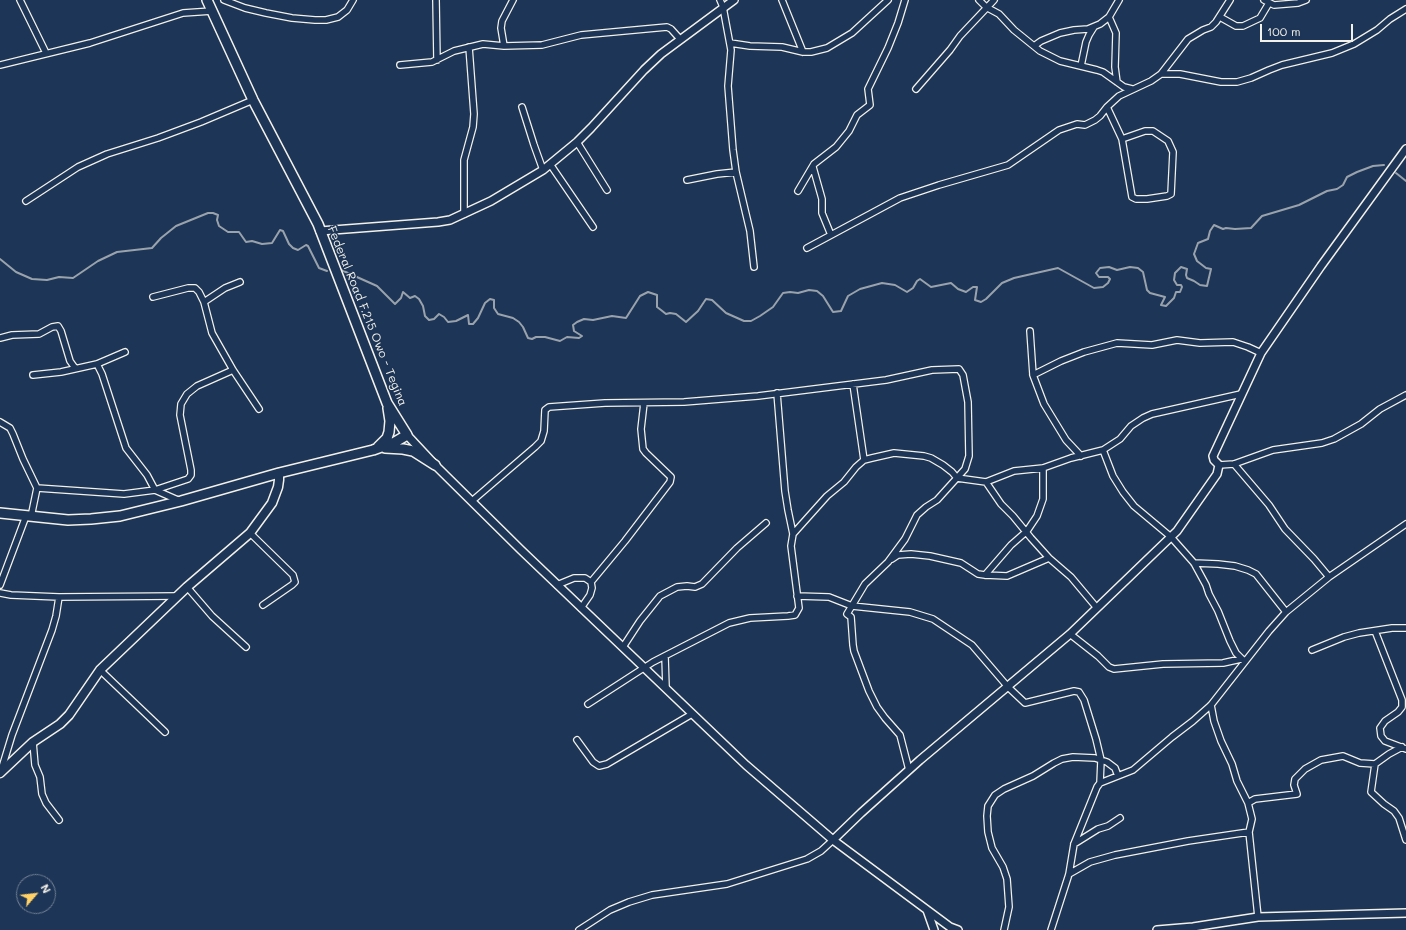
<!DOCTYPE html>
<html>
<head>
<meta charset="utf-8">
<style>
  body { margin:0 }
  #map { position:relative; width:1406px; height:930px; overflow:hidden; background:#1d3557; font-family:Mali,sans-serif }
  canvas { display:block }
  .north { position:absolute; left:16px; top:874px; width:40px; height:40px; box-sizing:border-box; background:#1d3557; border:1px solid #738091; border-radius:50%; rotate:62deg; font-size:11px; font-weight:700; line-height:16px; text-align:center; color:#f4f1e8 }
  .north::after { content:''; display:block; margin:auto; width:14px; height:18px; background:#ffd166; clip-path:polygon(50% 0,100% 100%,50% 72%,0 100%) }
  .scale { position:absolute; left:1260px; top:24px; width:93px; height:18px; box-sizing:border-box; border:2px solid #f4f1e8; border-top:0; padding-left:5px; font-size:12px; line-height:14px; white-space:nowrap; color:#f4f1e8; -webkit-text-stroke:3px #1d3557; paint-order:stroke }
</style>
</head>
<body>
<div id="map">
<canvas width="1406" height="930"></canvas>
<div class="north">N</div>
<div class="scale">100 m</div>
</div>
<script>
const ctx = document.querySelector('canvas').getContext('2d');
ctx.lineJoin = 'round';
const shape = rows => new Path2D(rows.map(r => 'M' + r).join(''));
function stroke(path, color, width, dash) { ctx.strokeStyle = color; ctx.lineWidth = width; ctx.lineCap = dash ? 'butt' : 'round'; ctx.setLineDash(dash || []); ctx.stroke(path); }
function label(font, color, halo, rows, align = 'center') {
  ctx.font = font + ' Mali,sans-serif'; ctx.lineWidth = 3; ctx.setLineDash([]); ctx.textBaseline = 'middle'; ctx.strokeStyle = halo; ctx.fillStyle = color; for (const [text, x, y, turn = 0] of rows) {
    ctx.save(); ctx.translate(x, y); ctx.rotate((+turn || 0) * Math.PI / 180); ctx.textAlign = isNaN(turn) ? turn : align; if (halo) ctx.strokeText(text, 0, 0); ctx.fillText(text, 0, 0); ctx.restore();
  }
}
stroke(shape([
  [1396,173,1406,181],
  [0,259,16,272,32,279,47,280,59,277,73,278,98,261,117,252,152,248,161,238,176,226,208,213,213,213,218,215,217,220,219,226,228,232,239,232,246,242,252,241,262,244,272,243,280,230,283,231,289,244,293,248,298,250,306,245,308,246,319,268,327,271],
  [339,269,377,286,395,304,401,298,403,292,410,298,415,296,419,299,423,306,425,316,429,320,434,319,439,314,444,317,448,322,456,321,468,315,469,324,473,324,478,318,485,303,490,299,494,300,494,308,498,314,513,318,519,322,523,327,528,338,532,339,536,337,545,337,560,341,567,337,579,338,582,336,574,331,573,325,577,322,584,319,593,320,612,316,626,318,640,296,648,292,657,295,657,307,661,310,666,314,670,313,676,314,686,322,698,311,706,299,712,300,726,313,744,321,751,321,760,316,773,307,783,293,790,292,798,293,809,290,817,291,823,296,833,312,841,311,848,296,860,289,882,283,895,285,907,292,913,288,917,281,920,279,931,287,951,283,958,289,966,292,973,287,977,287,975,300,981,302,986,299,1002,283,1014,278,1058,268,1094,288,1103,287,1108,283,1110,279,1108,277,1099,277,1096,273,1100,268,1109,267,1117,270,1130,267,1138,268,1143,272,1147,290,1150,293,1165,297,1161,305,1166,306,1174,298,1176,292,1180,292,1182,287,1181,285,1177,285,1174,280,1175,273,1181,267,1187,269,1186,275,1187,278,1194,281,1200,285,1207,286,1211,269,1206,268,1197,261,1194,254,1198,243,1208,239,1210,231,1214,225,1223,229,1226,228,1235,229,1251,228,1262,216,1299,205,1327,191,1337,189,1343,185,1347,177,1357,172,1373,166,1384,165]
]), '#9aa2ab', 2);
const minor = shape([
  [20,0,46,53],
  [224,0,245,8,266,13,292,18,315,20,326,20,338,17,347,10,353,0],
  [436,0,437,60],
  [720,0,723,7,731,50,728,86,733,150,736,172,750,231,754,267],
  [782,0,803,52],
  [979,0,986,7,999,14,1014,30,1040,51,1060,61,1097,70,1103,72,1124,87,1132,89],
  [1264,0,1274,5,1298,3,1306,0],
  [1109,17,1116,33,1115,67,1117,82],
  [1220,17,1236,26,1243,26,1260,18,1269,3],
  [730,43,750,46,782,47,803,52,811,52,827,48,852,33,888,0],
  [504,46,501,28,502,21,513,0],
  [1034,46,1041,41,1060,33,1074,30,1088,29,1100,24,1109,17,1119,0],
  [0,65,90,43,183,13,212,11],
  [400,65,432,62,454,51,483,44,504,46,542,45,581,35,667,27,671,29,680,39],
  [1081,66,1086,42,1089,35,1094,27],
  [1161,74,1180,74,1221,82,1237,82,1251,78,1269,70,1282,65,1332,53,1354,44,1377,30,1390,19,1406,9],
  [916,89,950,50,960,36,994,0],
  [522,107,534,145,543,170],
  [1107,107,1122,139,1132,197,1136,199,1147,199,1167,196,1171,194,1173,152,1168,141,1153,131,1145,131,1122,139],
  [577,142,607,190],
  [550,164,593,227],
  [813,167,822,199,822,213,831,235],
  [687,180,717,174,736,172],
  [798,191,814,164,836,147,849,131,857,115,870,105,868,89,888,48,898,23,905,0],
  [26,201,78,167,107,154,158,138,201,122,253,100],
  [464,214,464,160,473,127,474,114,469,47],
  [807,248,900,198,939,185,1008,165,1059,130,1077,124,1085,125,1095,120,1100,116,1107,107,1119,96,1151,81,1161,74,1188,39,1203,30,1211,27,1216,22,1230,0],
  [153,297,188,288,195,288,199,292,204,302,212,333,233,370,259,409],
  [204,302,225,288,240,282],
  [1030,331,1033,375,1044,404,1066,440,1081,456],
  [0,338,12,335,39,334,52,327,58,326,61,331,70,361,75,368],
  [97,364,102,374,126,448,147,475,155,490,180,501],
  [33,375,61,372,97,364,125,352],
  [1033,375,1061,361,1084,352,1117,343,1152,345,1177,340,1200,343,1233,342,1248,347,1261,353],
  [853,384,864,460],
  [0,422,10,428,13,434,23,459,37,488],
  [1103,450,1113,476,1123,492,1134,506,1171,537,1194,563,1206,585,1209,594,1218,611,1230,641,1236,653,1244,661],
  [1234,464,1269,505,1285,529,1314,559,1329,577],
  [1219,465,1234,464,1273,450,1322,443,1334,439,1361,424,1380,409,1406,395],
  [986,482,1001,504,1013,516,1031,538,1049,558,1071,577,1097,608],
  [472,501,535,447,541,441,544,431,545,410,549,407,605,403,684,402,758,396,886,380,932,370,959,369,963,375,968,402,969,456,965,469,937,500,926,507,917,515,905,539,888,562,865,584,847,614,851,617,853,645,854,651,869,691,877,707,885,718,900,735,909,770],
  [31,517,37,488,124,494,155,490,188,479,191,475,191,470,180,415,181,404,187,394,197,386,233,370],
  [250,533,293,575,295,582,292,585,263,605],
  [793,534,827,496,844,482,856,467,864,460,872,458,894,453,924,456,931,458,943,465,952,472,957,478,986,482,1014,471,1043,468,1071,458,1103,450,1120,439,1131,426,1143,418,1152,414,1241,394],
  [892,559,898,555,911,554,930,556,961,563,978,574,985,575,1007,576,1049,558],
  [1194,563,1218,564,1235,566,1248,570,1256,574,1286,612],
  [985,575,1011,545,1027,531,1037,516,1043,499,1043,468],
  [591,582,625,541,670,482,671,477,646,453,643,449,641,429,644,403],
  [0,585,26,516],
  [557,585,574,578,585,578,591,582,592,588,590,595,581,608],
  [187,587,212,616,246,647],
  [0,593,11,595,59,597,56,616,52,630,12,735,1,771],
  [797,596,829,597,852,606,910,612,933,619,972,645,1008,687,1025,703,1074,691,1079,692,1084,700,1096,739,1101,760,1100,783],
  [59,597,178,596],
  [1375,631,1402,700,1402,707,1398,712,1385,721,1380,728,1381,736,1385,741,1406,749],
  [1070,634,1098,656,1109,667,1114,669,1163,664,1223,663,1241,659],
  [623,647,640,621,660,596,677,587,687,586,695,587,702,584,737,548,766,523],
  [1312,650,1344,637,1359,633,1392,628,1406,628],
  [665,656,666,688],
  [100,670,165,732],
  [588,704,653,662,729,623,750,618,788,616,795,615,799,608,791,546,793,534,788,510,785,491,777,393],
  [1211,705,1214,721,1221,741,1232,764,1237,781,1248,803,1252,819,1249,832,1258,917],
  [577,740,593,762,599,766,607,764,692,714],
  [33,742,35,765,40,777,42,794,46,803,59,820],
  [1402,747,1389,754,1375,764,1371,792,1384,804,1394,811,1399,818,1406,840],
  [1248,803,1255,799,1297,794,1294,785,1295,779,1305,769,1321,760,1343,756,1360,763,1375,764],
  [1074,844,1098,829,1108,826,1120,818],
  [1069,874,1090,862,1115,855,1188,841,1249,832],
  [579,930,610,910,629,902,652,895,727,884,807,859,821,851,833,840],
  [1004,930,1009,907,1007,879,1003,867,992,848,988,832,987,816,988,806,995,795,1004,789,1033,776,1054,763,1062,759,1073,757,1095,758,1107,762,1115,768,1118,776],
  [1051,930,1069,874,1074,844,1097,787,1100,783,1133,770,1172,737,1193,721,1211,705,1269,631,1286,612,1329,577,1406,524]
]);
const tertiary = shape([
  [320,231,438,222,450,220,491,201,543,170,577,142,591,128,644,70,661,54,734,0],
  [407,435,435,465,521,550,746,765,833,840,950,927,958,930],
  [833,840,861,813,920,760,1070,634,1177,531,1217,474,1219,465,1214,460,1213,456,1261,353,1321,266,1406,149],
  [927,910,934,930],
  [1157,930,1193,927,1258,917,1406,913]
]);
const secondary = shape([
  [0,773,33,742,60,724,69,715,100,670,187,587,250,533,272,503,278,487,279,480,279,473]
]);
const primary = shape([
  [378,447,387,438,389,432,390,421,388,408],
  [385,448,403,449,413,451,435,465],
  [0,513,68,520,91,519,120,516,181,501,279,473,373,450,395,442,407,435,387,403,318,224,253,100,207,0]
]);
stroke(minor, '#f4f1e8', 8);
stroke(tertiary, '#f4f1e8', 10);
stroke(secondary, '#f4f1e8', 11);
stroke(primary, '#f4f1e8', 12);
stroke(minor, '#1d3557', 5.5);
stroke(tertiary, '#1d3557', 7);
stroke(secondary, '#1d3557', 8);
stroke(primary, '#1d3557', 9);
label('12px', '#f4f1e8', '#1d3557', [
  ["Federal Road F.215 Owo - Tegina",367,316,68]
]);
</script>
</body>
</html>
